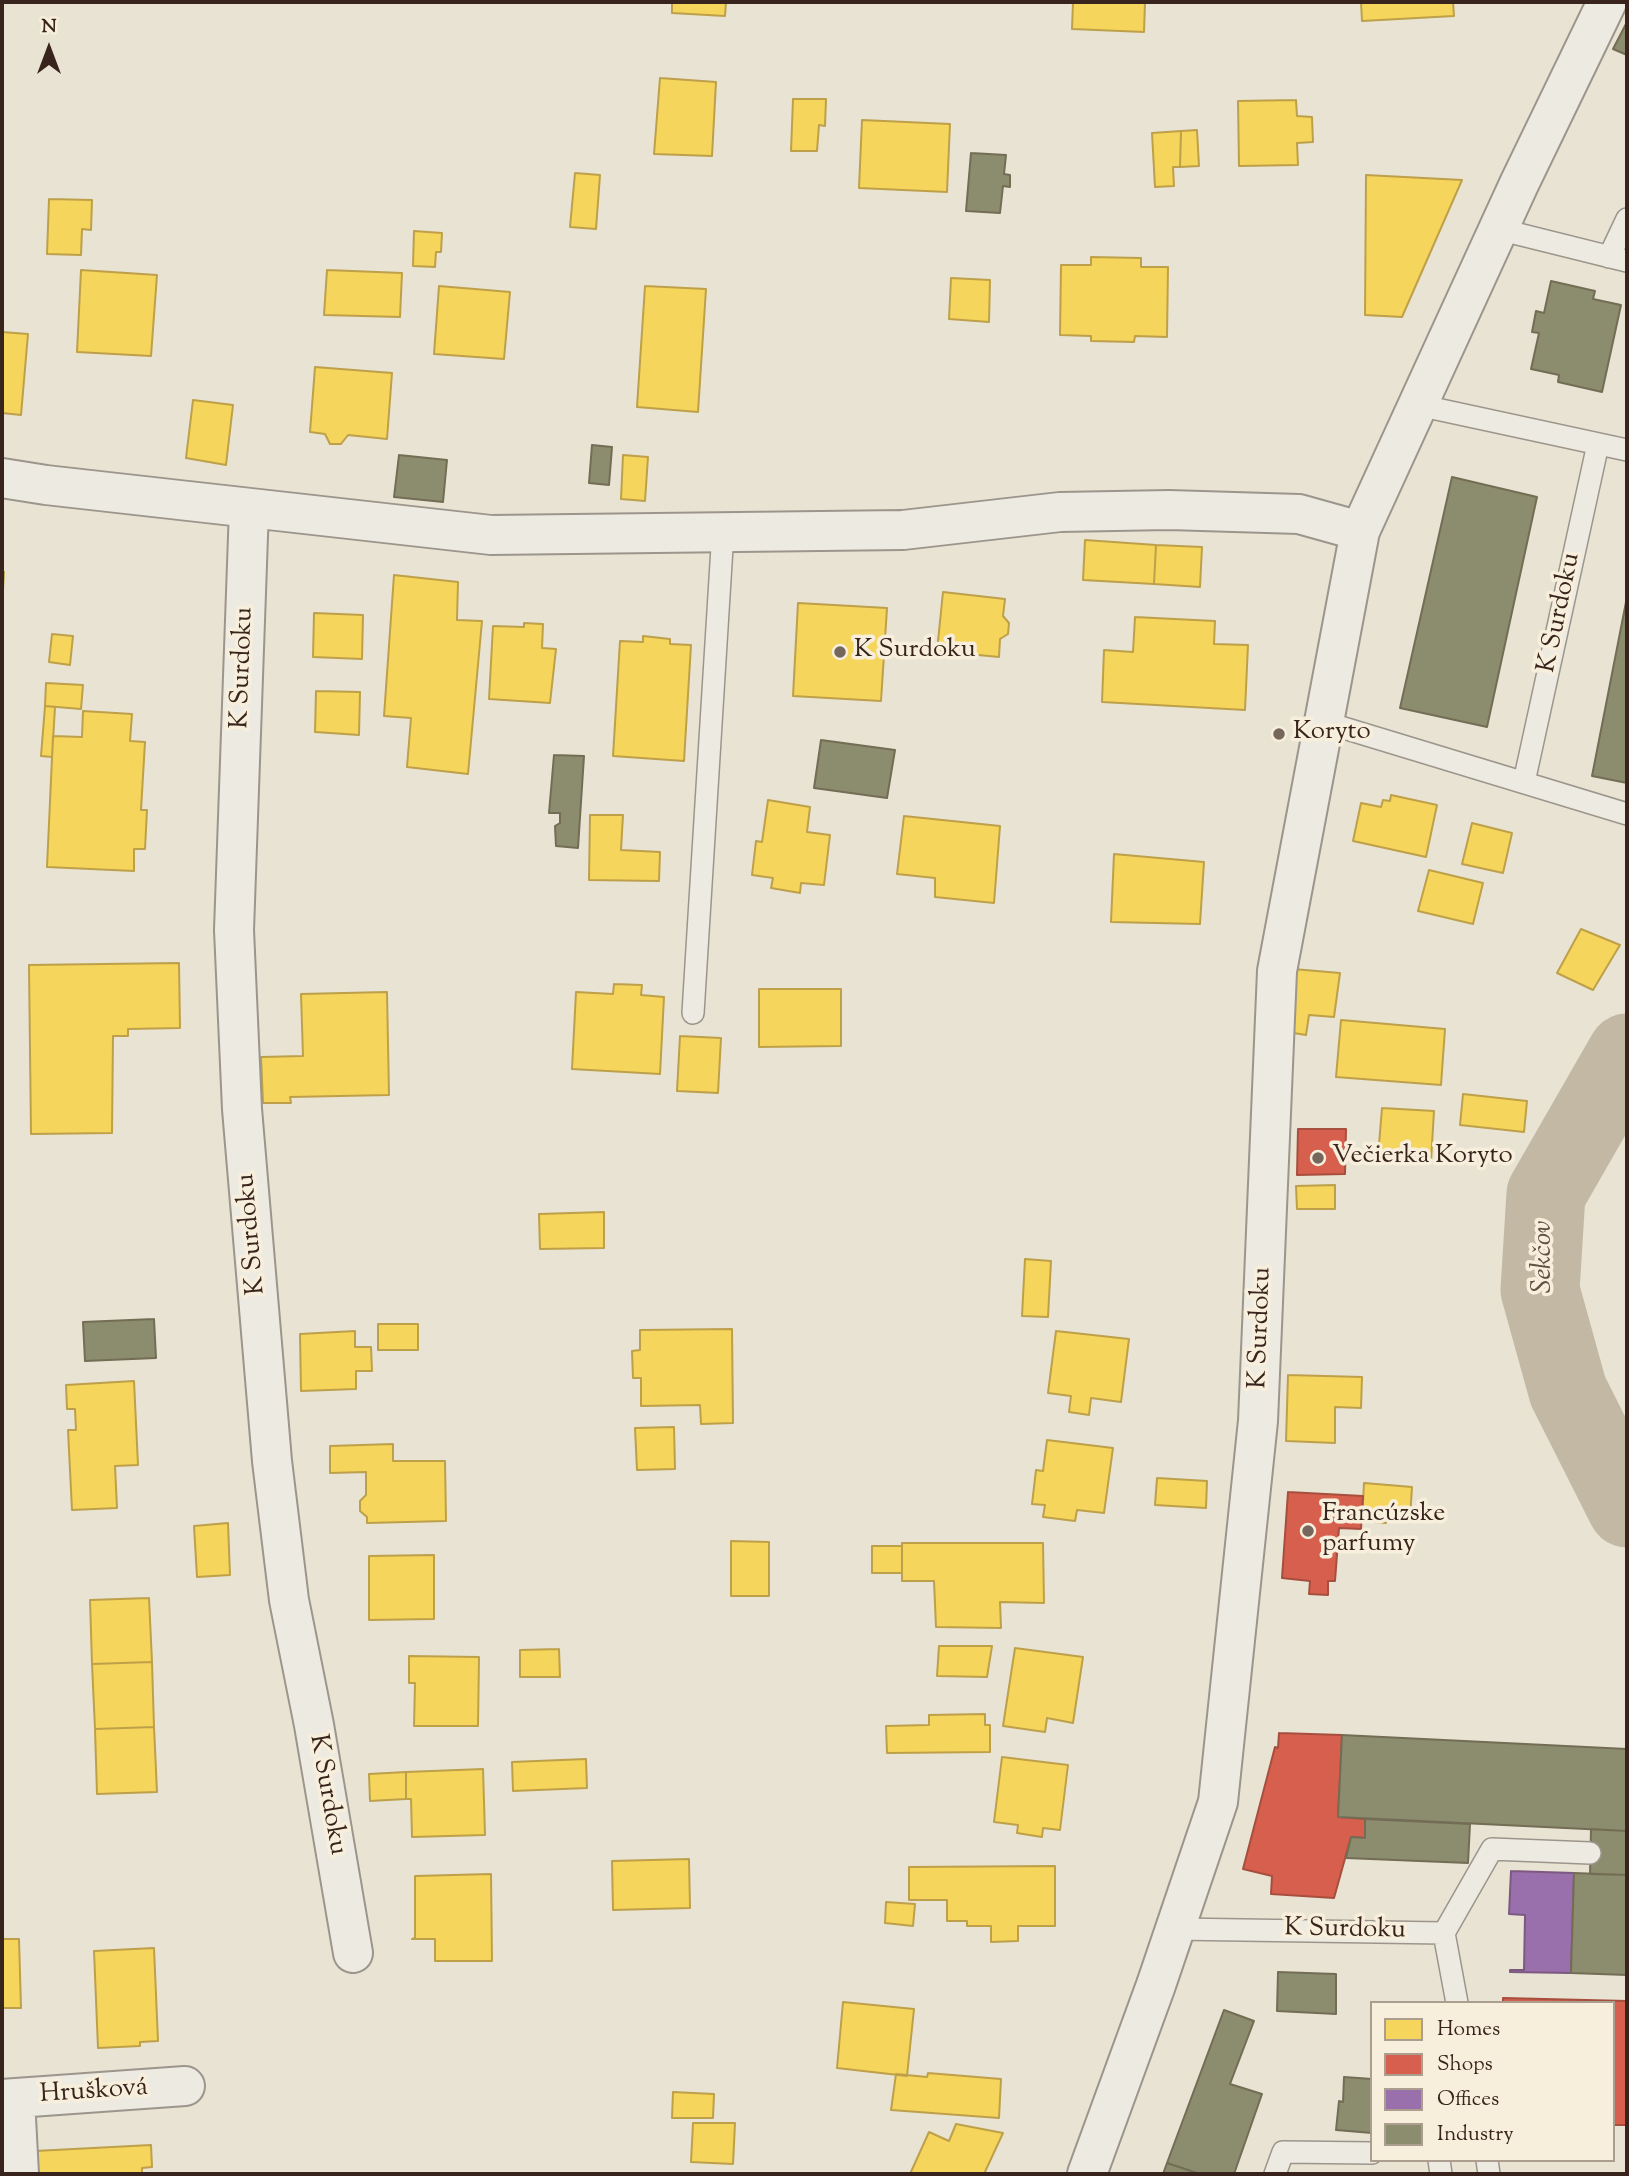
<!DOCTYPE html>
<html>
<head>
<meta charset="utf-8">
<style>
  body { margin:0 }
  #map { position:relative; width:1629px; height:2176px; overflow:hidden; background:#e9e3d3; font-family:"Sorts Mill Goudy",serif }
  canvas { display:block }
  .frame { position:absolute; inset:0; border:4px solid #38241c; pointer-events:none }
  .legend { position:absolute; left:1370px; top:2001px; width:245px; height:161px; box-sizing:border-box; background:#f7efdc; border:2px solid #ab9e8f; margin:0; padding:9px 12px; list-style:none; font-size:21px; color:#38241c }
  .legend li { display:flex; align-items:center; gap:14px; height:35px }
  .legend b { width:35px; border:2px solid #ab9e8f }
  .north { position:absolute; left:14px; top:14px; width:70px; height:70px; -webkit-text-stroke:5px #f7efdc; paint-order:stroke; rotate:0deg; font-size:19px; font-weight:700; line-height:28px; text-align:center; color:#38241c }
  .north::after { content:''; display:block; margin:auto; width:24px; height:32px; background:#38241c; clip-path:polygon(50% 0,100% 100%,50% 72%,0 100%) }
</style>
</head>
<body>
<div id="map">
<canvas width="1629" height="2176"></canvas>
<div class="frame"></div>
<ul class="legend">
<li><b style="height:19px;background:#f6d55c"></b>Homes</li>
<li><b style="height:19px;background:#d6604d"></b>Shops</li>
<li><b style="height:19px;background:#9970ab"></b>Offices</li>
<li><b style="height:19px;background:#8c8c6e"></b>Industry</li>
</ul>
<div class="north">N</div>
</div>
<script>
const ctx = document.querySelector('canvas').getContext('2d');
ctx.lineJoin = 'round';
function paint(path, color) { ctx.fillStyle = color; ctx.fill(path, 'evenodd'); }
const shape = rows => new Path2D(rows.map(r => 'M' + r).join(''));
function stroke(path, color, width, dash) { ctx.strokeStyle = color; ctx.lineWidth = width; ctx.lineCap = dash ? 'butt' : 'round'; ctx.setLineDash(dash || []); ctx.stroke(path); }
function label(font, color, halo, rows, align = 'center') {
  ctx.font = font + ' "Sorts Mill Goudy",serif'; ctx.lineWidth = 7; ctx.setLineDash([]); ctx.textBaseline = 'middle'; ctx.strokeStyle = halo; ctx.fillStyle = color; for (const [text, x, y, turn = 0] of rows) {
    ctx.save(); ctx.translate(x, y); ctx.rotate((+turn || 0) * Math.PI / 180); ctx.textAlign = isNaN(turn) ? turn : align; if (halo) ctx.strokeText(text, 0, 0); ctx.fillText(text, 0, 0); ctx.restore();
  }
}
const homes = shape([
  [672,2,740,2,726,2,725,16,672,13,672,2],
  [1073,2,1145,2,1144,32,1072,29,1073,2],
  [1361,2,1453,2,1454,16,1362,21,1361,2],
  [660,78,716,82,712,156,654,154,660,78],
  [793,99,826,99,825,126,819,125,817,151,791,151,793,99],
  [1296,100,1297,116,1312,117,1313,142,1297,143,1298,165,1239,166,1238,101,1296,100],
  [862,120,950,124,947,192,859,188,862,120],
  [1197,130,1199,166,1180,167,1181,131,1197,130],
  [1181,131,1180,167,1173,167,1174,186,1155,187,1152,133,1181,131],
  [575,173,600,175,596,229,570,227,575,173],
  [1366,175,1462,180,1402,317,1365,315,1366,175],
  [49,199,92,200,91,230,82,229,81,255,47,254,49,199],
  [414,231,442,233,441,252,436,252,435,267,413,266,414,231],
  [1091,257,1141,258,1141,267,1168,267,1167,337,1135,336,1134,342,1091,341,1091,336,1060,335,1061,265,1091,265,1091,257],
  [81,270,157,275,151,356,77,352,81,270],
  [327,270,402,273,400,317,324,315,327,270],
  [951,278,990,280,989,322,949,319,951,278],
  [439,286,510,292,504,359,434,354,439,286],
  [645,286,706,289,698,412,637,407,645,286],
  [2,332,28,334,21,415,2,413,2,332],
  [315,367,392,373,387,439,348,435,341,444,330,444,325,434,310,432,315,367],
  [193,400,233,405,226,465,186,458,193,400],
  [623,455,648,457,645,501,621,499,623,455],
  [1085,540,1156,545,1154,584,1083,580,1085,540],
  [1156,545,1202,547,1200,587,1154,584,1156,545],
  [2,572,4,572,2,608,2,572],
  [394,575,458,582,457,620,482,621,468,774,407,767,411,718,384,716,394,575],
  [943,592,1005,599,1003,616,1009,623,1008,634,1000,639,999,657,937,651,943,592],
  [798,603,887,608,881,701,793,696,798,603],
  [314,613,363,615,362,659,313,657,314,613],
  [1135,617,1215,621,1214,644,1248,645,1245,710,1102,702,1104,650,1133,652,1135,617],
  [524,623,543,624,542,648,556,649,550,703,489,699,493,626,524,627,524,623],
  [52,634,73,636,70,665,49,662,52,634],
  [643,636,670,639,670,644,691,645,684,761,613,756,620,641,643,642,643,636],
  [46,683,83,685,81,709,45,706,46,683],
  [316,691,360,692,359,735,315,732,316,691],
  [45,706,55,707,52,757,41,756,45,706],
  [83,711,132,714,130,741,145,742,141,810,147,810,145,849,134,849,134,871,47,867,53,736,82,737,83,711],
  [1391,795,1437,805,1426,857,1353,841,1361,803,1381,807,1383,800,1390,801,1391,795],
  [768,800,810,807,807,832,830,835,824,885,801,883,800,893,771,888,773,878,752,875,756,841,762,842,768,800],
  [590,815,623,815,621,850,660,852,659,881,589,880,590,815],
  [904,816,1000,826,994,903,935,897,935,878,897,874,904,816],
  [1472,823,1512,833,1503,873,1462,864,1472,823],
  [1114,854,1204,862,1200,924,1111,922,1114,854],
  [1429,870,1483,883,1473,924,1418,911,1429,870],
  [1581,929,1620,945,1593,990,1557,973,1581,929],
  [179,963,180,1028,128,1029,128,1036,113,1036,112,1133,31,1134,29,965,179,963],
  [1293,969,1340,973,1334,1017,1309,1015,1306,1035,1287,1032,1293,969],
  [614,984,642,985,641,995,664,997,660,1074,572,1069,576,992,613,994,614,984],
  [759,989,841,989,841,1046,759,1047,759,989],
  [387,992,389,1095,290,1097,291,1103,263,1103,261,1057,303,1056,301,994,387,992],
  [1341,1020,1445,1029,1441,1085,1336,1077,1341,1020],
  [680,1036,721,1038,718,1093,677,1091,680,1036],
  [1463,1094,1527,1101,1524,1132,1460,1125,1463,1094],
  [1382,1108,1434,1111,1431,1161,1378,1157,1382,1108],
  [1335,1185,1335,1209,1297,1209,1296,1186,1335,1185],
  [604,1212,604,1248,540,1249,539,1214,604,1212],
  [1025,1259,1051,1261,1048,1317,1022,1316,1025,1259],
  [378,1324,418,1324,418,1350,378,1350,378,1324],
  [732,1329,733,1423,701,1424,700,1405,641,1406,641,1378,633,1378,632,1351,640,1350,640,1330,732,1329],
  [355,1331,355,1347,371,1347,372,1371,356,1371,356,1389,301,1391,300,1334,355,1331],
  [1056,1331,1129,1339,1121,1402,1091,1398,1089,1415,1069,1412,1071,1396,1048,1393,1056,1331],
  [1288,1375,1362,1377,1361,1408,1335,1407,1335,1443,1286,1441,1288,1375],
  [134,1381,138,1465,115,1466,117,1508,72,1510,68,1430,76,1430,75,1409,67,1409,66,1385,134,1381],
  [674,1427,675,1469,637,1470,635,1428,674,1427],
  [1047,1440,1113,1448,1104,1513,1077,1510,1075,1521,1043,1517,1045,1505,1032,1504,1036,1470,1043,1471,1047,1440],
  [393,1444,393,1461,445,1461,446,1521,367,1523,367,1517,360,1511,360,1501,366,1495,366,1472,330,1473,330,1446,393,1444],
  [1157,1478,1207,1481,1206,1508,1155,1505,1157,1478],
  [1364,1483,1412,1487,1410,1518,1386,1516,1386,1523,1362,1521,1364,1483],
  [228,1523,230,1575,197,1577,194,1526,228,1523],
  [731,1541,769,1542,769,1596,731,1596,731,1541],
  [902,1543,1043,1543,1044,1603,1000,1602,1001,1628,936,1627,934,1581,902,1581,902,1543],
  [872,1546,902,1546,902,1573,872,1573,872,1546],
  [434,1555,434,1619,369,1620,369,1556,434,1555],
  [149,1598,152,1662,92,1664,90,1600,149,1598],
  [939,1646,992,1646,987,1677,937,1676,939,1646],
  [1015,1648,1083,1657,1073,1723,1047,1718,1045,1732,1003,1726,1015,1648],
  [559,1649,560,1677,520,1677,520,1650,559,1649],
  [409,1656,479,1657,478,1726,414,1726,415,1683,409,1683,409,1656],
  [152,1662,154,1727,95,1729,92,1664,152,1662],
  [985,1714,985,1725,990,1725,990,1752,887,1753,886,1726,929,1725,929,1715,985,1714],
  [154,1727,157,1792,97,1794,95,1729,154,1727],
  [1002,1757,1068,1765,1060,1830,1043,1828,1042,1837,1017,1833,1018,1825,994,1822,1002,1757],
  [586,1759,587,1788,513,1791,512,1762,586,1759],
  [483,1769,485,1835,412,1837,411,1799,406,1799,406,1772,483,1769],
  [406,1772,406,1799,370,1801,369,1774,406,1772],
  [689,1859,690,1908,613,1910,612,1861,689,1859],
  [1055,1866,1055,1926,1018,1926,1018,1941,991,1942,991,1926,967,1926,967,1921,947,1921,947,1900,909,1900,909,1867,1055,1866],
  [491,1874,492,1961,435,1961,435,1939,412,1939,415,1938,415,1876,491,1874],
  [886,1902,915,1904,913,1926,885,1923,886,1902],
  [2,1939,19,1939,21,2008,2,2008,2,1939],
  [154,1948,158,2041,140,2042,140,2046,98,2048,94,1951,154,1948],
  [843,2002,914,2009,907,2076,837,2068,843,2002],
  [928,2073,1001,2079,999,2118,891,2110,896,2074,927,2077,928,2073],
  [673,2092,714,2094,713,2118,672,2118,673,2092],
  [693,2123,735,2123,733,2164,691,2162,693,2123],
  [956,2124,1003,2133,984,2174,910,2174,929,2132,949,2141,956,2124],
  [151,2145,152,2167,142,2168,142,2174,37,2174,35,2151,151,2145]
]);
paint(homes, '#f6d55c');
stroke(homes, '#bda049', 2);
const shops = shape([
  [1298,1129,1346,1129,1345,1174,1297,1175,1298,1129],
  [1288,1492,1363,1496,1361,1529,1339,1528,1335,1581,1328,1581,1328,1595,1309,1594,1310,1581,1282,1578,1288,1492],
  [1279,1733,1342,1735,1338,1817,1365,1819,1365,1838,1351,1837,1334,1898,1271,1894,1272,1876,1243,1869,1275,1747,1278,1748,1279,1733],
  [1503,1998,1627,2001,1627,2125,1613,2125,1613,2003,1503,2003,1503,1998]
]);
paint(shops, '#d6604d');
stroke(shops, '#a74e3e', 2);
const offices = shape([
  [1511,1871,1574,1873,1571,1973,1510,1972,1510,1970,1524,1970,1525,1915,1509,1914,1511,1871]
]);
paint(offices, '#9970ab');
stroke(offices, '#7c5980', 2);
const industry = shape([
  [1627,22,1627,55,1613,49,1627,22],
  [971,153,1006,155,1004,174,1010,175,1010,187,1003,186,1000,213,966,211,971,153],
  [1551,281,1595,291,1593,299,1621,305,1602,392,1558,382,1559,375,1531,369,1539,333,1532,332,1536,311,1544,313,1551,281],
  [592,445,612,447,609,485,589,483,592,445],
  [399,455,447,460,443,502,394,497,399,455],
  [1452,477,1537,497,1487,727,1400,708,1452,477],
  [1627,597,1627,783,1592,776,1627,597],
  [821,740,895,750,887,798,814,788,821,740],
  [554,755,584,756,578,848,556,846,555,826,560,823,560,813,549,813,554,755],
  [154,1319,156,1358,85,1361,83,1322,154,1319],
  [1342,1735,1627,1749,1627,1831,1338,1817,1342,1735],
  [1365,1819,1470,1824,1468,1863,1346,1858,1351,1837,1365,1838,1365,1819],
  [1591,1829,1627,1831,1627,1875,1590,1874,1591,1829],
  [1574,1873,1627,1875,1627,1975,1571,1973,1574,1873],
  [1278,1972,1336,1974,1336,2014,1277,2011,1278,1972],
  [1224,2010,1254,2021,1230,2084,1262,2094,1234,2174,1200,2174,1167,2163,1224,2010],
  [1344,2077,1372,2079,1372,2133,1336,2130,1339,2101,1343,2102,1344,2077],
  [1167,2163,1200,2174,1163,2174,1167,2163]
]);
paint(industry, '#8c8c6e');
stroke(industry, '#736d55', 2);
stroke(shape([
  [1627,1053,1546,1194,1540,1290,1568,1391,1627,1508]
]), '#c3b8a3', 79);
const lane = shape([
  [1498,229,1627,261],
  [1609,257,1627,219],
  [1418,405,1627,450],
  [1324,722,1627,814],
  [1524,782,1598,444],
  [693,1013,723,531],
  [1175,1929,1444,1933,1457,2003],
  [1444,1933,1492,1849,1590,1853],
  [1439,2160,1441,2174],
  [1487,2160,1489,2174],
  [1275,2174,1283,2152,1372,2153]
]);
const street = shape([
  [2,478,46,485,491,535,903,530,1060,512,1169,510,1299,514,1360,531],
  [249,508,234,930,242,1109,272,1461,289,1600,314,1725,353,1953],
  [2,2099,185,2086],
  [15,2099,19,2174],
  [1087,2174,1156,1985,1218,1802,1258,1421,1277,971,1360,531,1519,184,1607,2]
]);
stroke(lane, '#9c958c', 24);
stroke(street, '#9c958c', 42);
stroke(lane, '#edeae2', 21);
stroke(street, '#edeae2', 38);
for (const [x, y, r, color] of [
  [840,652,7,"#76675c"],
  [1279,734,7,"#76675c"],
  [1318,1158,7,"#76675c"],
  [1308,1531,7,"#76675c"]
]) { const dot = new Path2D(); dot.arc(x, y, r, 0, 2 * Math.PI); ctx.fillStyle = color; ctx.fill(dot); stroke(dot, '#f7efdc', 2.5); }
label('26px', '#38241c', '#f7efdc', [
  ["K Surdoku",1561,613,-78],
  ["K Surdoku",244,668,-88],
  ["K Surdoku",253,1234,-95],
  ["K Surdoku",1262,1328,-88],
  ["K Surdoku",326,1795,80],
  ["K Surdoku",1345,1931,1],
  ["Hrušková",94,2093,-4]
]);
label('26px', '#38241c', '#f7efdc', [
  ["K Surdoku",854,652],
  ["Koryto",1293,734],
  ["Večierka Koryto",1332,1158],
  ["Francúzske",1322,1516],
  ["parfumy",1322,1546]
], 'left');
label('italic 28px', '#635144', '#f7efdc', [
  ["Sekčov",1545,1257,-90]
]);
</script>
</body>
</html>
